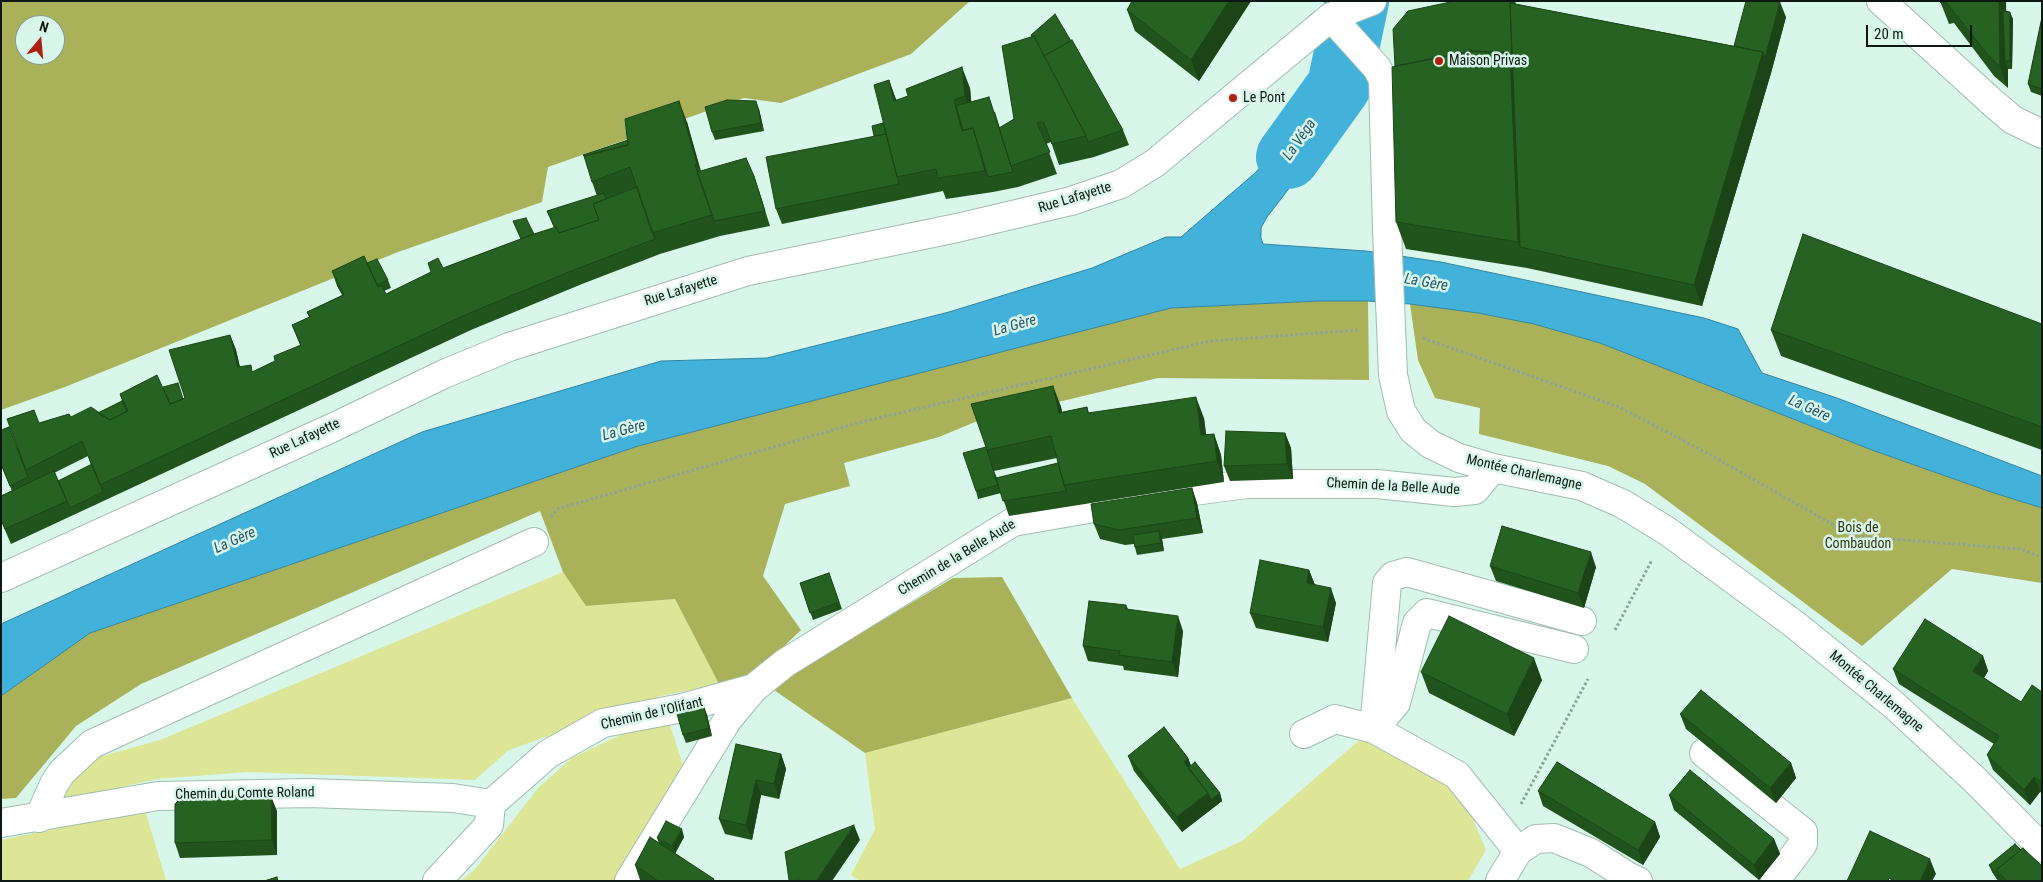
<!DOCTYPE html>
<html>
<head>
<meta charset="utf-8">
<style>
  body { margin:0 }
  #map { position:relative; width:2043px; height:882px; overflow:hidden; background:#d9f6eb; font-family:"Roboto Condensed",sans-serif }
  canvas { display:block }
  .frame { position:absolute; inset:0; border:2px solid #0d1713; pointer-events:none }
  .north { position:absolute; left:15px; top:15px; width:50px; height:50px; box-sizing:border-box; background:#d9f6eb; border:1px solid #879d95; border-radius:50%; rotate:17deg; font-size:14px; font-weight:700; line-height:20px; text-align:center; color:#0d1713 }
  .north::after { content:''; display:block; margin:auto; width:18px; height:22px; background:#af2012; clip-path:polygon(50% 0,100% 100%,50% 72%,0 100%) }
  .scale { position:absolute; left:1866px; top:25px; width:106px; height:22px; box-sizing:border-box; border:2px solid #0d1713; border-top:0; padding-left:6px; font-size:15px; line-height:18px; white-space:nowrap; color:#0d1713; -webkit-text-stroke:4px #d9f6eb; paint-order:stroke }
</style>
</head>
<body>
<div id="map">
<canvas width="2043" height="882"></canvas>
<div class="frame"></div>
<div class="north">N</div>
<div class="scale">20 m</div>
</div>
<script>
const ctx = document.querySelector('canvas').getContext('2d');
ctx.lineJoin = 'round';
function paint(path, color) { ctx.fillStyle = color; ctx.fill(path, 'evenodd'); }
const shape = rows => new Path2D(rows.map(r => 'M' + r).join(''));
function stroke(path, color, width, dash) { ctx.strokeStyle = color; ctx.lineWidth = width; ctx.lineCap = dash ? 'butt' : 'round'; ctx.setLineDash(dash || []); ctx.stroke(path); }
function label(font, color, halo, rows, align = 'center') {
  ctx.font = font + ' "Roboto Condensed",sans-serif'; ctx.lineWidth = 5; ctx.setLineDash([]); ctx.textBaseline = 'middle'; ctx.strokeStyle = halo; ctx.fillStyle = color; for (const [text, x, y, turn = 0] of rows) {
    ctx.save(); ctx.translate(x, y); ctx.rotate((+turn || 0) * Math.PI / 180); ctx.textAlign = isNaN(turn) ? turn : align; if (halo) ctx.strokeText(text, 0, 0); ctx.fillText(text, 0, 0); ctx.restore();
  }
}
paint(shape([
  [563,572,587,606,675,599,719,684,661,696,509,750,475,780,247,772,157,779,58,801,60,793,88,760,160,740],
  [1072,698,1180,869,1242,841,1362,738,1461,791,1486,850,1468,881,860,881,851,875,875,829,865,753],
  [669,722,685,771,618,881,461,881,476,868,538,788,572,758,637,727],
  [145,810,166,880,1,881,1,840]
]), '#dde697');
paint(shape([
  [1,1,970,1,911,54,781,103,744,98,548,167,542,202,398,252,65,387,1,410],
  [25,25,55,25,55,55,25,55],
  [1319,301,1368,301,1369,380,1158,378,975,422,939,437,844,463,850,486,785,504,763,576,801,630,753,676,719,684,675,599,586,606,563,572,540,511,141,684,76,726,16,798,1,799,1,696,90,633,638,446,1171,308],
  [1410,304,1478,313,1534,324,1600,343,1872,450,1991,492,2042,508,2042,583,1952,569,1862,646,1645,484,1608,466,1479,434,1480,408,1435,398,1418,360],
  [1002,577,1072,698,865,753,774,690,789,676,953,578]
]), '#a9b258');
const water = shape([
  [1334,84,1341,87,1338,125,1267,217,1261,228,1261,238,1263,244,1366,251,1441,262,1704,318,1738,329,1762,373,1837,398,2042,476,2042,508,1991,492,1872,450,1600,343,1534,324,1478,313,1410,304,1368,301,1319,301,1171,308,638,446,90,633,1,696,1,624,422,432,661,361,767,358,949,312,1092,268,1166,237,1181,237,1255,173,1334,84]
]);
paint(water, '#42b2db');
stroke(water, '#32849f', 1);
stroke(shape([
  [1288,157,1339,86,1357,1]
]), '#42b2db', 64);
const minor = shape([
  [1881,1,1993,103,2013,120,2042,134],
  [1331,17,1377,68,1383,80,1387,230],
  [1393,375,1401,411,1413,430,1430,444,1459,458,1493,468,1582,486,1623,504,1667,531,1794,624,1894,705,1975,780,2042,848],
  [1374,729,1387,583,1393,576,1407,572,1582,621],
  [1374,729,1396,703,1417,623,1427,613,1574,649],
  [1304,734,1335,719,1374,729,1457,775,1518,851],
  [1704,753,1803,832,1803,844,1775,881],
  [39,818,54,784,62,772,92,744,534,542],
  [1,823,158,796,309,793,453,798,491,804],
  [437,881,489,825,491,804,548,754,603,723,682,708,754,688],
  [629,881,728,719,754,688,785,663,1013,522,1186,492,1247,484,1377,484,1454,492,1475,490,1493,468],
  [1500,881,1518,851,1536,839,1554,838,1591,853,1629,877,1638,881]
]);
const major = shape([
  [1,578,334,427,444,374,509,347,748,271,957,228,1071,201,1121,184,1155,163,1331,17,1372,1]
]);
stroke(minor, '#a1bdb2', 30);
stroke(major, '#a1bdb2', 30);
stroke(shape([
  [1423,338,1619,407,1707,453,1853,536,2019,549,2042,557],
  [551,517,557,509,865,421,1211,341,1359,330],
  [1615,630,1652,560],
  [1521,804,1588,679]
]), '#8ca29a', 3, [2.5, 2.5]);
stroke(minor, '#fff', 28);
stroke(major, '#fff', 28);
const minorBridge = shape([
  [1387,230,1393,375]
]);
stroke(minorBridge, '#a1bdb2', 30, []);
stroke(minorBridge, '#fff', 28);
paint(shape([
  [1251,1,1199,81,1135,31,1127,10],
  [1512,1,1515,1,1516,4,1734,46,1786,17,1771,73,1702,306,1527,268,1406,249,1396,222,1395,66],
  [1940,1,2006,1,2006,11,2013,19,2012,69,2008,69,2008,88,1994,76,1954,23,1949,24],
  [2042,17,2042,96,2031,92,2028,84],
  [889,80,896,100,970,88,971,102,995,112,1000,128,1014,119,1123,130,1129,145,1094,157,1059,165,1051,142,1046,144,1057,174,1018,187,993,192,946,199,943,191,782,224,776,209,874,136,883,123],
  [759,109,764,131,715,140,712,132],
  [687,122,700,171,759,191,770,226,720,236,660,254,582,284,471,330,11,544,1,521,1,496,12,491,1,465,39,423,98,413,122,401,120,394,183,399,185,398,230,335,236,350,240,367,253,372,275,361,300,345,292,325,309,317,307,312,342,295,337,286,332,271,367,263,388,280,391,288,384,291,386,294,443,268,521,239,513,221,534,234,554,228,547,211,597,196,592,182],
  [88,456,91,465,58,481,54,473],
  [2042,324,2042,450,1781,356,1771,330],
  [1053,386,1061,407,1062,412,1087,407,1089,413,1204,418,1206,435,1214,434,1221,455,1224,482,1009,516,1001,493,978,499,976,491,986,447],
  [1057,458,1058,463,997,478,994,471],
  [1285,433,1291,448,1293,479,1230,481,1224,466],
  [1192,488,1197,503,1203,533,1162,539,1164,551,1137,555,1134,544,1125,545,1100,539,1094,524],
  [1490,566,1596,567,1584,608,1496,581],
  [1309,570,1315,585,1336,603,1328,642,1256,628,1250,613],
  [829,573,842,609,813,620,800,583],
  [1126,605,1128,609,1183,631,1178,677,1124,670,1123,666,1088,661,1083,646],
  [1983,656,1988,671,1984,678,2021,702,2042,692,2042,793,2040,792,2030,805,1993,770,1987,755,1994,744,1899,684,1893,669],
  [1421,672,1542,680,1514,736,1429,693],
  [704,707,707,715,712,736,686,743,683,735],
  [1680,714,1791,763,1796,778,1776,803,1686,729],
  [736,744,781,754,786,769,779,799,761,795,752,840,725,834,719,819],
  [1128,756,1188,758,1191,766,1220,793,1222,801,1182,832,1134,771],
  [1538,791,1655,822,1660,837,1643,865,1543,806],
  [1669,795,1774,839,1780,854,1759,880,1674,810],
  [208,800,277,811,277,855,180,858,175,843],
  [684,837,675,853,714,881,640,880,635,865,659,843,657,838],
  [1989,865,2042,881,1998,881,1992,872]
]), '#21541c');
paint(shape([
  [1229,1,1251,1,1199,81,1191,60],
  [1999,1,2006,1,2007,61,2005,61,2008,69,2008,88,2000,67],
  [1780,2,1786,17,1771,73,1702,306,1694,285,1763,52],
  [2010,12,2013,19,2012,69,2010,61],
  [1510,53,1520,79,1520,247,1518,242],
  [962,67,970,88,973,118,965,96],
  [889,80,897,102,894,101],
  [679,101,687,122,705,185,697,164],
  [756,101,759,109,764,131,761,123],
  [230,335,236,350,243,382,238,367],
  [1053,386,1061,407,1066,434,1059,413],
  [1196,397,1204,418,1209,457,1201,435],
  [1285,433,1291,448,1293,479,1287,464],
  [1214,434,1221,455,1224,482,1217,461],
  [1192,488,1197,503,1203,533,1197,518],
  [1159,531,1162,539,1164,551,1161,543],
  [1591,552,1596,567,1584,608,1578,593],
  [1309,570,1315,585,1307,583],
  [1331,588,1336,603,1328,642,1323,627],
  [1178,616,1183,631,1178,677,1172,662],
  [1983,656,1988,671,1979,686,1973,671],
  [1534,658,1542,680,1514,736,1507,714],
  [704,707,707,715,712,736,709,728],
  [781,754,786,769,779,799,774,784],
  [1188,758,1194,773,1184,762],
  [1791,763,1796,778,1776,803,1770,788],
  [2034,777,2040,792,2030,805,2024,790],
  [756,780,761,795,752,840,746,825],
  [1208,793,1220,793,1222,801,1182,832,1177,817],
  [271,796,277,811,277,855,272,840],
  [1655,822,1660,837,1643,865,1638,850],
  [854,825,860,840,832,881,816,881],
  [682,829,684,837,675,854,672,846],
  [1774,839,1780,854,1759,880,1754,865],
  [1930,859,1936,874,1932,881,1920,881]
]), '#1b4517');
const building = shape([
  [1132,1,1229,1,1191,60,1127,10,1132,1],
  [1455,1,1512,1,1512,3,1510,3,1512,58,1510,53,1471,51,1395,66,1393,29,1408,11,1455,1],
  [1746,1,1771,1,1780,2,1765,58,1763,52,1734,46,1746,1],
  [1940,1,1999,1,2000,67,1987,54,1946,2,1941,3,1940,1],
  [1510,3,1763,52,1694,285,1520,247,1510,3],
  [2003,11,2010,12,2010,61,2005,61,2003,11],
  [1055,14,1071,41,1044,56,1034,36,1032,37,1031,35,1055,14],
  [2042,17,2042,89,2028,84,2042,17],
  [1034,36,1086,136,1052,144,1043,121,1037,123,1050,152,1011,166,999,128,1014,119,1002,46,1034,36],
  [1072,40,1123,130,1088,142,1086,136,1044,56,1072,40],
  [1471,51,1510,53,1518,242,1396,222,1392,67,1471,51],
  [962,67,965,96,954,100,962,131,973,128,985,171,938,178,936,169,897,177,874,85,889,80,894,101,908,96,906,89,962,67],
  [989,97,1013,172,988,177,973,128,963,130,956,106,989,97],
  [727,100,756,101,761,123,712,132,705,107,727,100],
  [679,101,697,164,695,165,712,215,652,233,630,167,592,182,584,156,628,145,625,119,679,101],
  [883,123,886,134,874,136,872,126,883,123],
  [886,134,899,184,776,209,766,157,886,134],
  [628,140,628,145,584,156,583,155,628,140],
  [746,158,754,176,765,211,714,221,697,172,746,158],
  [637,187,655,239,576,269,465,315,100,485,82,441,26,470,7,419,34,410,39,423,69,414,71,417,91,407,110,420,128,411,120,394,157,375,170,404,185,398,169,350,230,335,238,367,251,365,252,372,275,361,274,356,301,345,292,325,310,317,307,312,344,295,332,271,364,256,378,287,382,286,386,294,431,272,428,263,438,258,443,268,534,234,556,227,559,233,599,220,593,204,637,187],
  [604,193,606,199,593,204,599,220,559,233,556,227,555,228,547,211,604,193],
  [526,218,534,234,521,239,513,221,526,218],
  [1803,234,2042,324,2042,427,1771,330,1803,234],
  [377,259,388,280,377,285,367,263,377,259],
  [178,383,183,399,170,404,163,387,178,383],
  [1053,386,1059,413,1087,407,1088,413,1196,397,1201,435,1214,434,1217,461,1064,485,1051,436,987,450,971,404,1053,386],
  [122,401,127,411,110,420,98,413,122,401],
  [9,427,28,477,10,486,1,464,1,430,9,427],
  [1226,431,1285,433,1287,464,1224,466,1226,431],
  [986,447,998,485,976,491,963,453,986,447],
  [1058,463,1066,491,1003,501,996,478,1058,463],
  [92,464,103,492,70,508,58,481,92,464],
  [54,471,67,501,5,529,1,519,1,496,54,471],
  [1192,488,1197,518,1119,530,1094,524,1091,504,1192,488],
  [1502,526,1591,552,1578,593,1490,566,1502,526],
  [1159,531,1161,543,1135,547,1133,535,1159,531],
  [1260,560,1309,570,1307,583,1331,588,1323,627,1250,613,1260,560],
  [829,573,839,602,810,613,800,583,829,573],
  [1089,601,1126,605,1126,609,1178,616,1172,662,1119,655,1120,651,1083,646,1089,601],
  [1449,616,1534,658,1507,714,1421,672,1449,616],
  [1925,619,1983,656,1973,671,2021,702,2032,685,2042,692,2042,782,2034,777,2024,790,1987,755,1999,736,1893,669,1925,619],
  [1701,690,1791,763,1770,788,1680,714,1701,690],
  [704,707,709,728,683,735,677,714,704,707],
  [1164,727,1188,758,1184,762,1208,793,1177,817,1128,756,1164,727],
  [736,744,781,754,774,784,756,780,746,825,719,819,736,744],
  [1195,762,1220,793,1211,800,1208,793,1188,768,1195,762],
  [1557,762,1655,822,1638,850,1538,791,1557,762],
  [1690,770,1774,839,1754,865,1669,795,1690,770],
  [208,796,271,796,272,840,175,843,175,804,179,800,208,800,208,796],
  [666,821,682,829,672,846,657,838,666,821],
  [854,825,816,881,801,881,798,879,797,881,789,880,785,852,854,825],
  [1870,831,1930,859,1920,881,1894,881,1889,878,1888,881,1847,881,1870,831],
  [650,837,714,879,713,881,658,881,635,865,650,837],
  [2015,844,2021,850,1996,870,1999,878,1989,865,2015,844],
  [2023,848,2042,866,2042,881,2007,881,1996,870,2023,848],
  [277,877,278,881,264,881,277,877]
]);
paint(building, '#266221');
stroke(building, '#1b4517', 1);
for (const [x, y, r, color] of [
  [1439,61,5,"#af2012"],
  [1233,98,5,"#af2012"]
]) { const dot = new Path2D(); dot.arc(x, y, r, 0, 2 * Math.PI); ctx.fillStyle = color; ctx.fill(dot); stroke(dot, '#d9f6eb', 2); }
label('14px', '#0d1713', '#d9f6eb', [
  ["Maison Privas",1449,61],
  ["Le Pont",1243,98]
], 'left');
label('14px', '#0d1713', '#d9f6eb', [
  ["Rue Lafayette",1075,198,-17],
  ["Rue Lafayette",681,291,-17],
  ["Rue Lafayette",305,439,-25],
  ["Montée Charlemagne",1524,473,13],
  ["Chemin de la Belle Aude",1393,487,3],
  ["Chemin de la Belle Aude",957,558,-31],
  ["Montée Charlemagne",1876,692,40],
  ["Chemin de l'Olifant",652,714,-13],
  ["Chemin du Comte Roland",245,794,-1]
]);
label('14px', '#31350e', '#d9f6eb', [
  ["Bois de",1858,528],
  ["Combaudon",1858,544]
]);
label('italic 15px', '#285667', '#d9f6eb', [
  ["La Véga",1300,140,-55],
  ["La Gère",1426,283,10],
  ["La Gère",1015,326,-16],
  ["La Gère",1809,409,24],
  ["La Gère",624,431,-15],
  ["La Gère",235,541,-24]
]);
</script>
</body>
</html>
